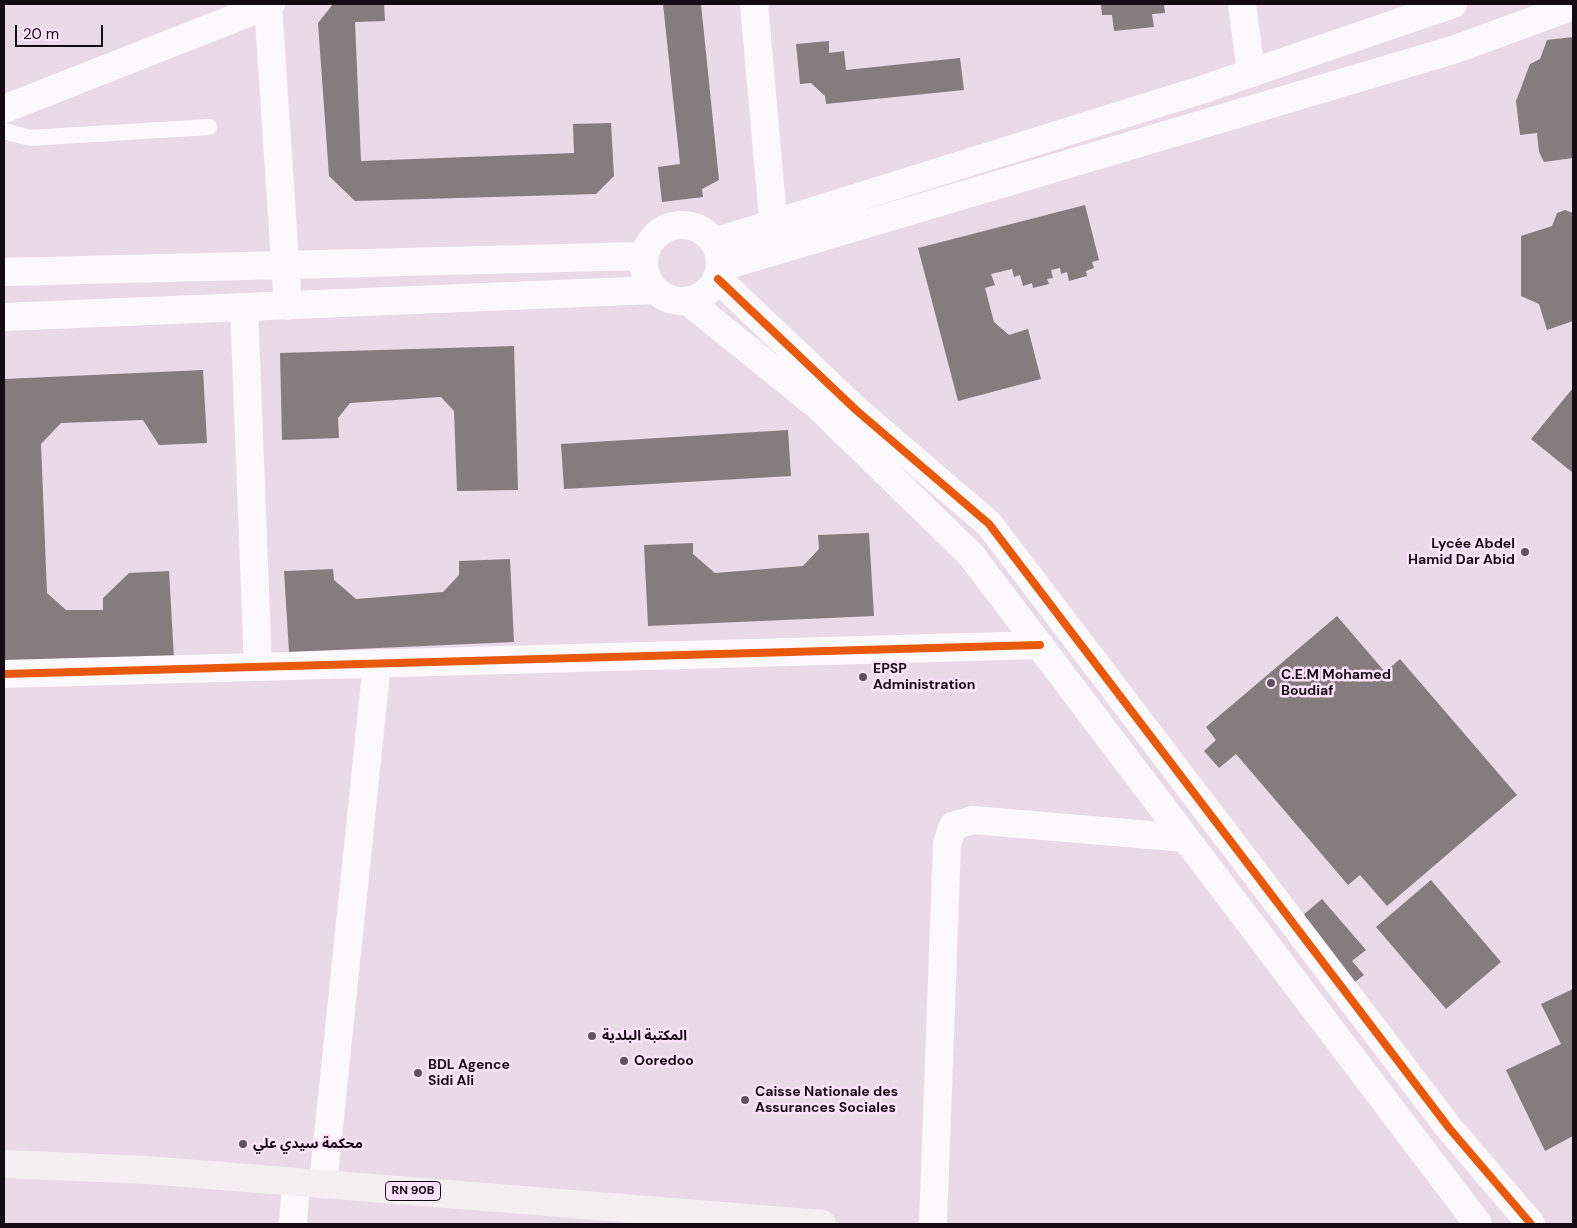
<!DOCTYPE html>
<html>
<head>
<meta charset="utf-8">
<style>
  body { margin:0 }
  #map { position:relative; width:1577px; height:1228px; overflow:hidden; background:#eadae8; font-family:"DM Sans",sans-serif }
  canvas { display:block }
  .frame { position:absolute; inset:0; border:5px solid #140b13; pointer-events:none }
  .scale { position:absolute; left:15px; top:25px; width:88px; height:22px; box-sizing:border-box; border:2px solid #140b13; border-top:0; padding-left:6px; font-size:15px; line-height:18px; white-space:nowrap; color:#140b13; -webkit-text-stroke:4px #fee1fc; paint-order:stroke }
</style>
</head>
<body>
<div id="map">
<canvas width="1577" height="1228"></canvas>
<div class="frame"></div>
<div class="scale">20 m</div>
</div>
<script>
const ctx = document.querySelector('canvas').getContext('2d');
ctx.lineJoin = 'round';
function paint(path, color) { ctx.fillStyle = color; ctx.fill(path, 'evenodd'); }
const shape = rows => new Path2D(rows.map(r => 'M' + r).join(''));
function stroke(path, color, width, dash) { ctx.strokeStyle = color; ctx.lineWidth = width; ctx.lineCap = dash ? 'butt' : 'round'; ctx.setLineDash(dash || []); ctx.stroke(path); }
function label(font, color, halo, rows, align = 'center') {
  ctx.font = font + ' "DM Sans","Noto Sans Arabic",sans-serif'; ctx.lineWidth = 5; ctx.setLineDash([]); ctx.textBaseline = 'middle'; ctx.strokeStyle = halo; ctx.fillStyle = color; for (const [text, x, y, turn = 0] of rows) {
    ctx.save(); ctx.translate(x, y); ctx.rotate((+turn || 0) * Math.PI / 180); ctx.textAlign = isNaN(turn) ? turn : align; if (halo) ctx.strokeText(text, 0, 0); ctx.fillText(text, 0, 0); ctx.restore();
  }
}
paint(shape([
  [333,4,384,4,385,21,355,22,361,161,574,153,573,124,611,123,614,176,596,194,355,201,329,176,318,23],
  [663,4,701,4,719,180,702,189,703,197,662,202,658,167,680,164],
  [1101,4,1164,4,1165,13,1152,14,1154,27,1114,31,1112,15,1102,15],
  [1573,37,1573,158,1544,162,1539,152,1537,133,1520,135,1516,101,1530,64,1540,59,1547,40],
  [829,41,829,53,844,51,846,70,960,58,964,90,826,104,825,96,811,83,800,84,796,44],
  [1085,205,1099,260,1092,262,1094,268,1086,271,1087,276,1069,281,1067,272,1061,274,1060,268,1051,270,1053,278,1047,279,1049,284,1033,288,1032,283,1023,286,1020,275,1014,277,1012,269,991,274,995,285,985,288,994,322,1009,335,1028,329,1041,379,958,401,918,248],
  [1565,210,1573,213,1573,321,1547,330,1539,304,1521,296,1521,236,1552,226,1557,213],
  [514,346,518,490,457,491,454,411,441,397,350,403,338,418,339,438,282,440,280,353],
  [203,370,207,443,159,445,143,420,61,423,41,444,47,593,66,610,103,610,103,598,129,573,169,571,174,659,4,666,4,379],
  [1573,388,1573,473,1531,439],
  [788,430,791,476,564,489,561,444],
  [869,533,874,616,648,626,644,545,693,543,693,554,715,573,803,566,819,549,818,535],
  [510,559,514,642,289,652,284,571,333,569,334,580,356,599,443,592,459,575,459,561],
  [1337,616,1385,672,1400,659,1517,795,1387,906,1360,875,1348,885,1236,754,1219,768,1204,751,1216,740,1206,727],
  [1431,880,1501,962,1446,1009,1376,927],
  [1322,899,1366,950,1352,961,1364,975,1351,985,1296,921],
  [1573,989,1573,1136,1545,1151,1506,1070,1561,1044,1541,1004]
]), '#867b7d');
stroke(shape([
  [4,131,30,138,209,127]
]), '#fcf9fc', 16);
stroke(shape([
  [754,4,775,241],
  [1242,4,1251,73],
  [268,5,288,306],
  [4,109,271,4],
  '644 263a38 38 0 1 1 76 0a38 38 0 1 1-76 0Z',
  [714,242,1201,90,1453,4],
  [721,267,1456,49,1573,6],
  [4,272,644,256],
  [718,279,856,410,989,524,1449,1128,1531,1224],
  [689,302,818,406,971,555,1478,1224],
  [244,307,258,667],
  [4,317,654,290],
  [4,674,1040,645],
  [323,1184,377,663],
  [293,1224,296,1182],
  [933,1224,947,844,953,826,973,820,1185,838]
]), '#fcf9fc', 28);
stroke(shape([
  [4,1164,147,1170,822,1224]
]), '#f5eff1', 28);
stroke(shape([
  [718,279,856,410,989,524,1449,1128,1531,1224],
  [4,674,1040,645]
]), '#e8590c', 8);
for (const [x, y, r, color] of [
  [1525,552,5,"#5f535e"],
  [863,677,5,"#5f535e"],
  [1271,683,5,"#5f535e"],
  [592,1036,5,"#5f535e"],
  [624,1061,5,"#5f535e"],
  [418,1073,5,"#5f535e"],
  [745,1100,5,"#5f535e"],
  [243,1144,5,"#5f535e"]
]) { const dot = new Path2D(); dot.arc(x, y, r, 0, 2 * Math.PI); ctx.fillStyle = color; ctx.fill(dot); stroke(dot, '#fee1fc', 2); }
for (const [x, y, w] of [
  [413,1191,55]
]) { const box = new Path2D(); box.roundRect(x - w / 2, y - 9.5, w, 19, 4); ctx.fillStyle = '#fee1fc'; ctx.fill(box); stroke(box, '#140b13', 1); }
label('bold 12px', '#140b13', null, [
  ["RN 90B",413,1191]
]);
label('bold 14px', '#140b13', '#fee1fc', [
  ["Lycée Abdel",1515,544,"right"],
  ["Hamid Dar Abid",1515,560,"right"],
  ["EPSP",873,669],
  ["Administration",873,685],
  ["C.E.M Mohamed",1281,675],
  ["Boudiaf",1281,691],
  ["المكتبة البلدية",602,1036],
  ["Ooredoo",634,1061],
  ["BDL Agence",428,1065],
  ["Sidi Ali",428,1081],
  ["Caisse Nationale des",755,1092],
  ["Assurances Sociales",755,1108],
  ["محكمة سيدي علي",253,1144]
], 'left');
</script>
</body>
</html>
